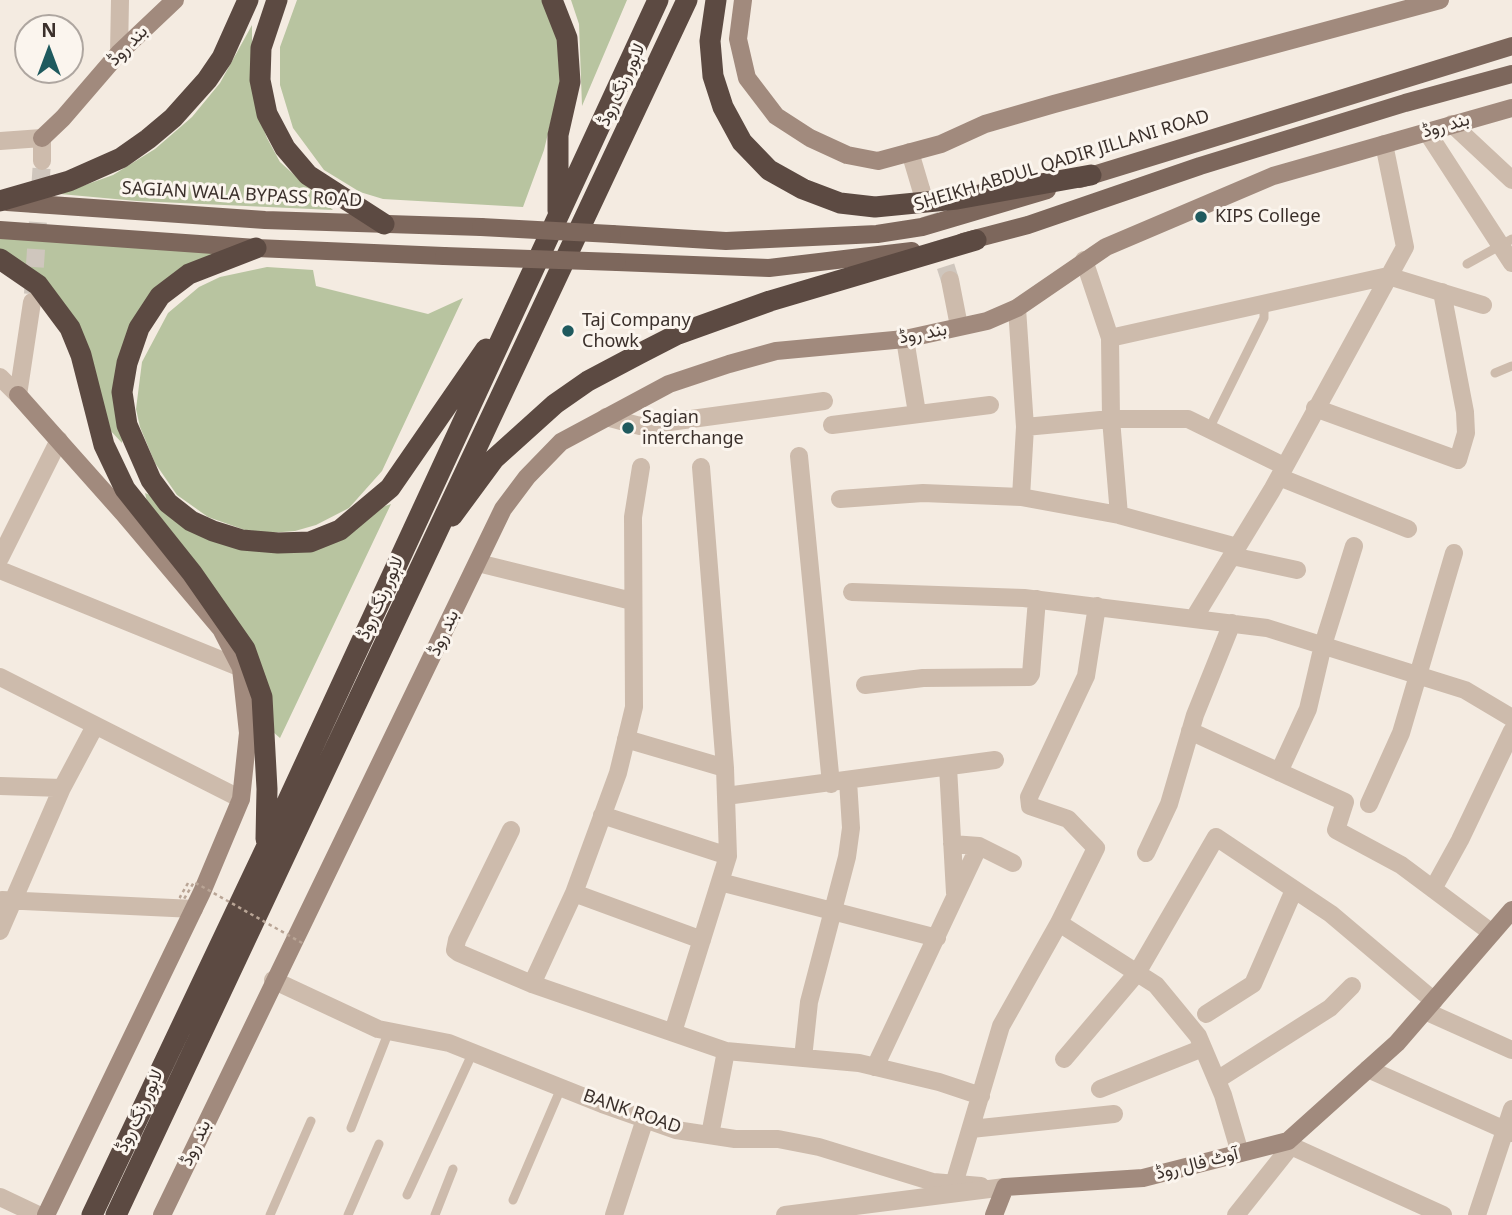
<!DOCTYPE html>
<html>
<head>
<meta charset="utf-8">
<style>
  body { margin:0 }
  #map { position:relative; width:1512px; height:1215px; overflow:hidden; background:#f4ebe1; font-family:"Noto Sans",sans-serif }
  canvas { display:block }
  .north { position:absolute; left:14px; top:14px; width:70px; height:70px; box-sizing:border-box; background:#fbf5ee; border:2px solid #aea6a0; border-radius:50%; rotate:0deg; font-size:19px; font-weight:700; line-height:28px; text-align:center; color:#3b302b }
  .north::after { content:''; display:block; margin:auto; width:24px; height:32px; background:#1f5a5e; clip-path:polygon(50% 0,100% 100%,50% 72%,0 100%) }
</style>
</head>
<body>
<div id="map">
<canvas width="1512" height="1215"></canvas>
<div class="north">N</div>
</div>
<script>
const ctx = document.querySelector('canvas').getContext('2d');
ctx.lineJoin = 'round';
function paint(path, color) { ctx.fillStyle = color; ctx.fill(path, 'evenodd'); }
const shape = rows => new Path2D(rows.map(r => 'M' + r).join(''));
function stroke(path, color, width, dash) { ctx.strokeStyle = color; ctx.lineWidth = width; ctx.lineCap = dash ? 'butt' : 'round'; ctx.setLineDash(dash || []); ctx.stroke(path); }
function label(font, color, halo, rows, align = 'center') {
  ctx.font = font + ' "Noto Sans",Vazirmatn,sans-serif'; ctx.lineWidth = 6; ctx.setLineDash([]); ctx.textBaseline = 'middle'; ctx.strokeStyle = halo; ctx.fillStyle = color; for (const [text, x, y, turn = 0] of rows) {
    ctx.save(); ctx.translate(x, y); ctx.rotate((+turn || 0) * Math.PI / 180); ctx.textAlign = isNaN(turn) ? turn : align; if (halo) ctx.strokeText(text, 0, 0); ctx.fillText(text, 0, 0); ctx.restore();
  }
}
paint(shape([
  [297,0,542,0,557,30,560,83,544,150,523,207,383,199,360,192,324,170,293,128,280,85,280,47],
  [571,0,627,0,582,106,579,24],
  [252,25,252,59,259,117,267,138,280,162,333,210,137,201,60,194,113,175,155,149,192,117,220,83],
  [0,230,256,248,189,274,139,328,122,443,96,415,70,328,0,259],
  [267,267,313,270,316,286,428,314,463,298,382,471,349,508,316,525,295,531,269,533,245,530,208,517,177,495,155,463,140,427,136,409,142,362,168,313,199,287,220,277],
  [145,493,168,503,191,521,277,543,391,504,280,738,265,725,262,697,152,523]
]), '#b8c4a0');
stroke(shape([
  [921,189,950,280],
  [33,294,42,161]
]), '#cfc6bd', 18, [18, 9]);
stroke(shape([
  [1467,264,1512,239],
  [1495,373,1512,366],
  [1209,429,1264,318,1264,304],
  [351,1128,389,1031],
  [407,1195,473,1052],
  [513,1200,561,1088],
  [270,1215,311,1121],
  [348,1215,379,1144],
  [435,1215,453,1169]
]), '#cdbbac', 9);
stroke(shape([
  [119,53,120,0],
  [1452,124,1512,180],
  [1427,132,1512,263],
  [1084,260,1110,338,1111,419,1119,515],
  [1017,308,1025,427,1021,497],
  [1110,338,1388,276,1483,305],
  [905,339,917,413],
  [1315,408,1458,460,1466,433,1465,412,1442,292],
  [606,417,640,426,824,401],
  [832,425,990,405],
  [1025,427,1111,419,1188,419,1284,466],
  [799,456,831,784],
  [1279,477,1408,529],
  [840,499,923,493,1021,497,1119,515,1237,547],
  [1232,556,1297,570],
  [0,558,59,440],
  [478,563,632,601],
  [0,570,241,668],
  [852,592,1024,598,1267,628,1465,690,1512,718],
  [1194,618,1272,490,1405,247,1384,144],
  [0,677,241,799],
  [865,685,923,678,1029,677,1031,674,1037,599],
  [1190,731,1345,802,1336,830,1401,865,1492,933],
  [626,739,725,768],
  [948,767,955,893],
  [1279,772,1308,709,1323,645,1354,546],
  [0,786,62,788],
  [726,796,995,760],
  [1369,804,1401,733,1454,553],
  [602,815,728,856],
  [511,830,457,940,455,950,459,953,532,984,726,1051,859,1063,939,1082,981,1096],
  [952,844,979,846,1013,863],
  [1146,853,1169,804,1195,715,1232,623],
  [720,882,937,938],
  [1433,889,1460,840,1512,731],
  [574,893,702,940],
  [2,900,194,909],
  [1059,923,1156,985,1198,1036,1223,1095,1240,1153],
  [0,931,62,788,95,726],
  [273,980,378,1029,449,1043,602,1104,676,1130,735,1139,778,1139,819,1147,933,1182,981,1186],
  [532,984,574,893,618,773,634,707,633,517,641,467],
  [1425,1011,1512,1050],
  [1206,1014,1253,984,1294,890],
  [673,1032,728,856,725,768,701,467],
  [803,1058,809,1002,847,857,851,828,848,781],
  [1064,1059,1137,973,1216,837,1331,914,1434,1001],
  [875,1067,979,846],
  [1368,1069,1512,1133],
  [1217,1080,1330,1008,1352,986],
  [1100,1089,1203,1048],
  [971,1129,1114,1114],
  [710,1135,726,1051],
  [1288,1141,1291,1146,1443,1215],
  [954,1184,1001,1026,1059,923,1096,848,1068,819,1030,806,1029,797,1086,676,1097,606],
  [0,1197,38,1215],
  [614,1215,645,1119],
  [1236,1215,1291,1146],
  [1477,1215,1512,1109]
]), '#cdbbac', 18);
stroke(shape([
  [0,141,42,138,42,161],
  [910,152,921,189],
  [950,280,959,326],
  [0,377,18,395],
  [18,395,32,302],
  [785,1215,1005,1187]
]), '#cdbbac', 18);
stroke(shape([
  [743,0,738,39,747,78,776,116,810,138,847,155,878,161,941,144,985,124,1054,104,1440,0],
  [42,138,63,118,119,53,175,0],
  [18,395,123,513,221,629,241,668,248,733,241,799,202,892,46,1215],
  [162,1215,503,509,527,477,561,442,669,384,729,364,776,351,905,339,987,321,1017,308,1106,247,1273,176,1512,108],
  [994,1215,1005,1187,1143,1178,1288,1141,1397,1043,1512,910]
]), '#a18a7d', 18);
stroke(shape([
  [1080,179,1512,46],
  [7,202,265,220,481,227],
  [0,230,256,248,444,256],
  [612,234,726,241,877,234,922,227,1047,190],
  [963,242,1028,225,1200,166,1405,103,1512,74],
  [617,262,769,268,912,251]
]), '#7d675c', 18);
stroke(shape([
  [277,0,261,48,260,80,267,114,285,148,308,175,384,224],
  [552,0,567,38,570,82,558,135,558,211],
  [716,0,710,41,713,76,723,107,742,142,769,170,803,189,840,203,875,207,957,199,1091,175],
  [0,201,69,181,121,158,148,139,173,118,207,80,222,58,248,0],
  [256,248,189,274,160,296,139,328,127,363,122,392,127,425,151,480,168,503,191,521,213,531,242,540,278,543,310,542,340,530,390,488,486,349],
  [0,259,38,285,70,328,81,355,104,445,125,489,192,573,245,649,262,697,267,789,266,839],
  [452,516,494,459,555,404,588,381,639,354,678,334,770,301,976,240],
  [92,1215,266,848,658,0],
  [116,1215,687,0]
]), '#5c4a42', 21);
stroke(shape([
  [188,883,180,897,184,899,194,882,304,944]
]), '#b9a596', 2.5, [3.5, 3.5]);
stroke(shape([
  [481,227,612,234],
  [444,256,617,262]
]), '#7d675c', 18);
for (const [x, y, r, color] of [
  [1201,217,7,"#1f5a5e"],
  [568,331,7,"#1f5a5e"],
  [628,428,7,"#1f5a5e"]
]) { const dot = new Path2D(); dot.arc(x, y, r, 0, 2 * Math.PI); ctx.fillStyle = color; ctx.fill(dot); stroke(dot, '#fbf5ee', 2.5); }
label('18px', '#3b302b', '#fbf5ee', [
  ["بند روڈ",128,46,-46],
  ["لاہور رنگ روڈ",622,85,-65],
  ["بند روڈ",1446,126,-16],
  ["SHEIKH ABDUL QADIR JILLANI ROAD",1062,161,-17],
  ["SAGIAN WALA BYPASS ROAD",242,195,3],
  ["بند روڈ",923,334,-11],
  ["لاہور رنگ روڈ",381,598,-66],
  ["بند روڈ",444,633,-65],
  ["لاہور رنگ روڈ",140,1111,-65],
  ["BANK ROAD",632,1112,19],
  ["بند روڈ",196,1143,-65],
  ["آوٹ فال روڈ",1197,1164,-14]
]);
label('18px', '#3b302b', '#fbf5ee', [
  ["KIPS College",1215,217],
  ["Taj Company",582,321],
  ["Chowk",582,342],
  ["Sagian",642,418],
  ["interchange",642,439]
], 'left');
</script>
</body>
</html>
